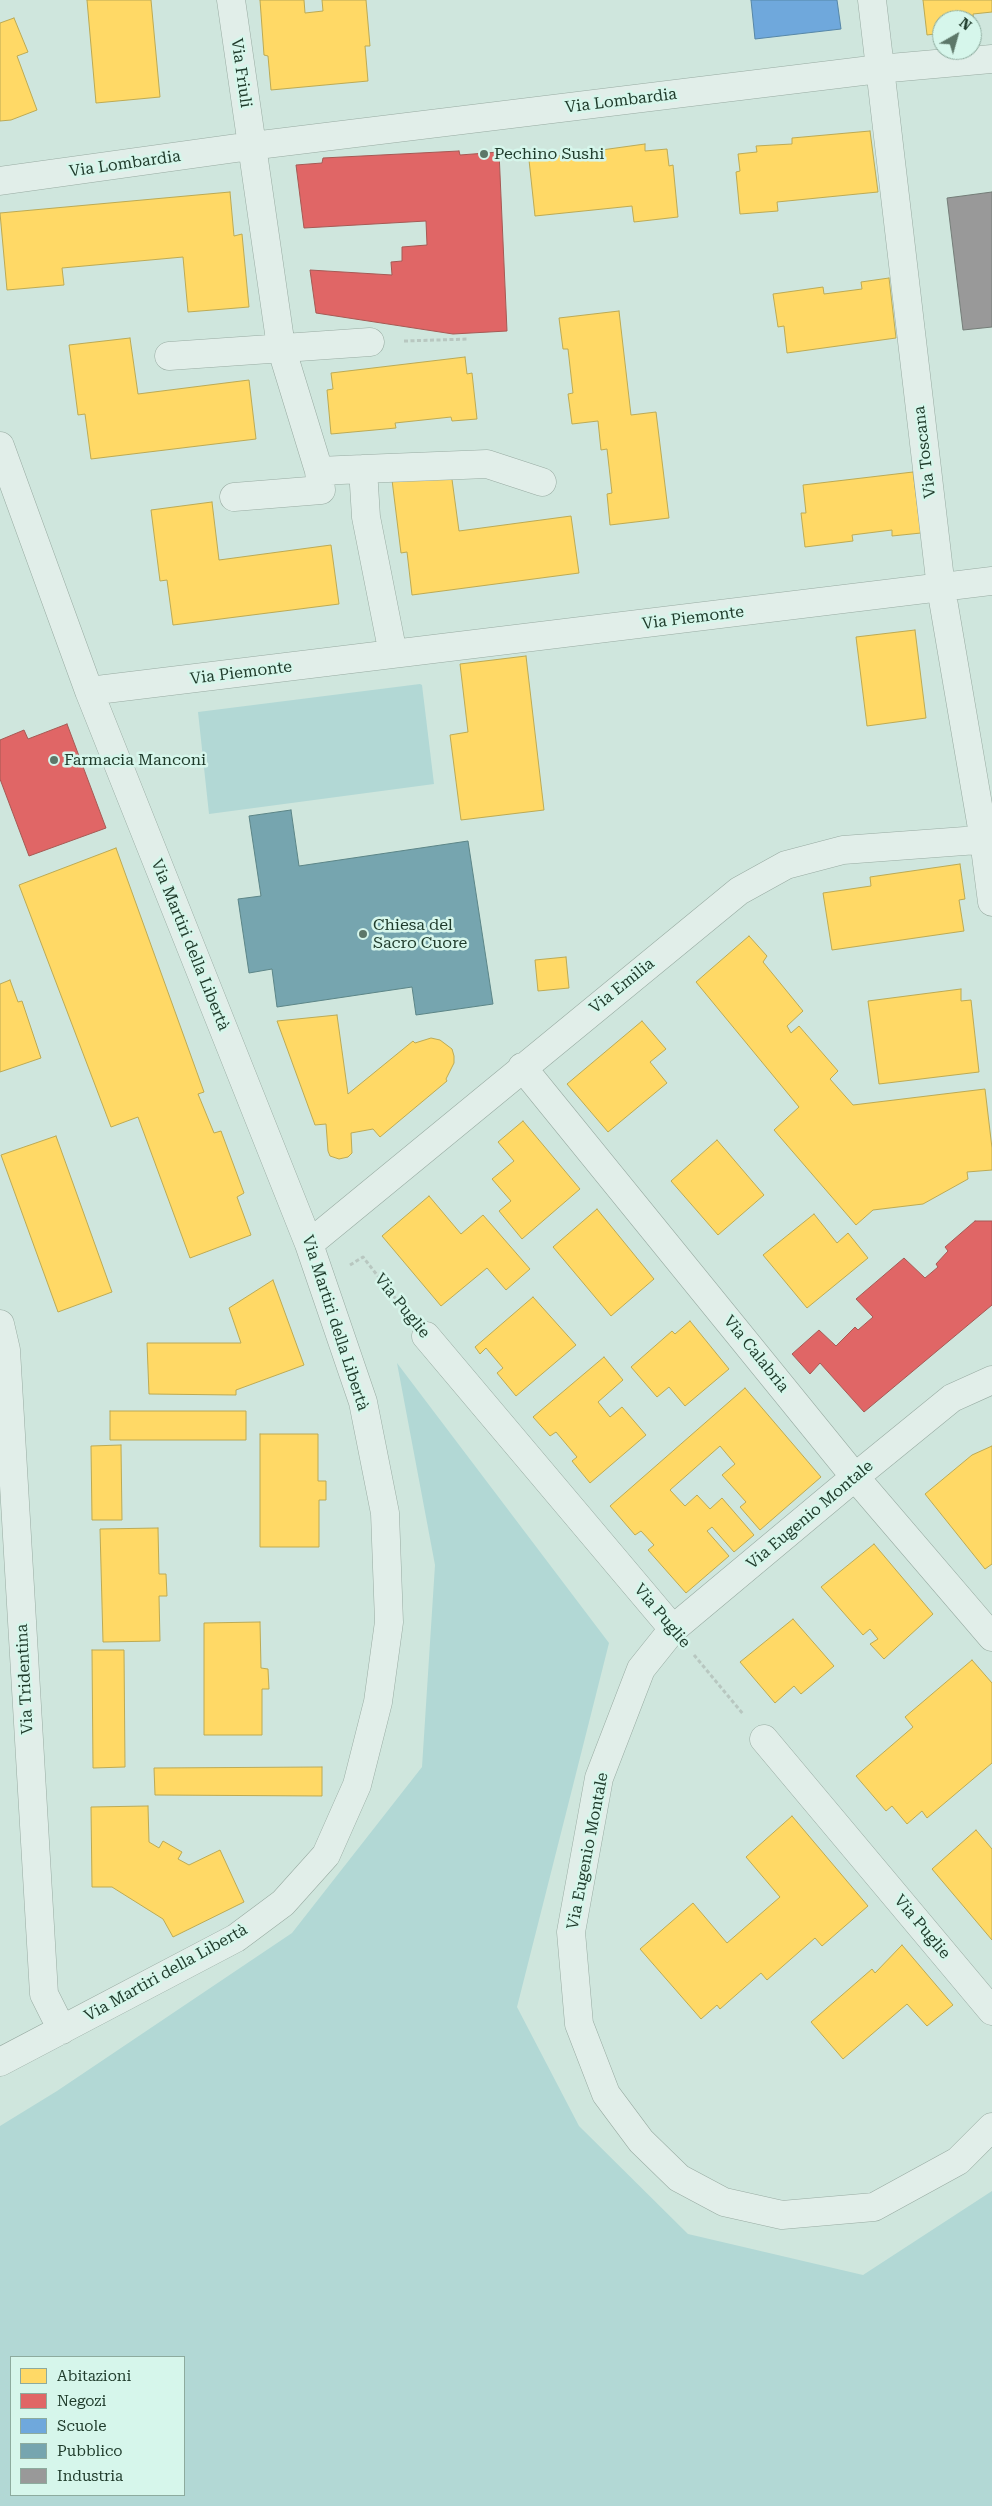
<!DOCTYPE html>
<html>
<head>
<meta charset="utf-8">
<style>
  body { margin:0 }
  #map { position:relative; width:992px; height:2506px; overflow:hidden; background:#cfe6dd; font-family:"Roboto Serif",serif }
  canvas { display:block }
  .legend { position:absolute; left:10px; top:2356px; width:175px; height:140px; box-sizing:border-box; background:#d6f6eb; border:1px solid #8dab9e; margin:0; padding:6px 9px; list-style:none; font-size:15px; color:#1f3b2b }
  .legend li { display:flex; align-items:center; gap:10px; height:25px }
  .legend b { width:25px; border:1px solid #8dab9e }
  .north { position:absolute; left:932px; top:10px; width:50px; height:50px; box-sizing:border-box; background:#d6f6eb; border:1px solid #8dab9e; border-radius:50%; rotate:38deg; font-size:14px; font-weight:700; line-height:20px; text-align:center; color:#1f3b2b }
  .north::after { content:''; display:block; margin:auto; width:18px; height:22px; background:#5d7769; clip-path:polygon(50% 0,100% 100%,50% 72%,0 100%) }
</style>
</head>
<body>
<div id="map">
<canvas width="992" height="2506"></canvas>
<ul class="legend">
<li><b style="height:14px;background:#ffd966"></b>Abitazioni</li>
<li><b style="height:14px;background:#e06666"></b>Negozi</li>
<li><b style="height:14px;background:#6fa8dc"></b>Scuole</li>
<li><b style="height:14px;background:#76a5af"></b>Pubblico</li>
<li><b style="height:14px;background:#999"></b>Industria</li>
</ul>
<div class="north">N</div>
</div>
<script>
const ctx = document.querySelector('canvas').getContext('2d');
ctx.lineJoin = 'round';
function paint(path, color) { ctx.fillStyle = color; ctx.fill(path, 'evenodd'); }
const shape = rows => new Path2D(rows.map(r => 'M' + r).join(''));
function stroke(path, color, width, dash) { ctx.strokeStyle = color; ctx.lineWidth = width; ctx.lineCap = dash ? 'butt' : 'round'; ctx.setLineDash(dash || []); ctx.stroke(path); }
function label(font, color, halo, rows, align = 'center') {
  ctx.font = font + ' "Roboto Serif",serif'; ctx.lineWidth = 5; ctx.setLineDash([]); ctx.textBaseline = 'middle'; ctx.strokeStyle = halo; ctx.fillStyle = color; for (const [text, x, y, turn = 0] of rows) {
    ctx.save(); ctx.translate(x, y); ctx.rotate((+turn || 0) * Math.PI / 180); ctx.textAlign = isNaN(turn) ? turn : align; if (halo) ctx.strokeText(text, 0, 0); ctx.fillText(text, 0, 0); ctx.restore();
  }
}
paint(shape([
  [420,684,422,685,434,784,209,814,198,712],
  [397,1363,609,1643,517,2007,579,2126,688,2234,863,2275,992,2191,992,2506,0,2506,0,2126,57,2091,292,1933,422,1767,435,1565],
  [11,2357,184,2357,184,2495,11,2495]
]), '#b2d8d5');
const homes = shape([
  [87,0,151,0,160,97,96,103,87,0],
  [260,0,304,0,305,13,323,11,322,0,366,0,370,46,365,46,368,81,271,90,268,56,264,55,260,0],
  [923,0,992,0,992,12,973,14,975,30,972,30,972,20,942,20,942,33,927,35,923,0],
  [14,18,28,52,17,56,37,110,11,120,0,121,0,23,14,18],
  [870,131,878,192,777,202,778,211,740,214,736,172,740,171,738,154,757,152,756,146,792,144,792,138,870,131],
  [645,144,645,151,667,149,669,166,673,165,678,217,634,222,632,206,535,216,529,160,645,144],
  [230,192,234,236,242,234,249,307,188,312,183,257,62,268,64,285,7,290,0,213,230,192],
  [889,278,896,338,787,353,784,326,778,327,773,294,823,287,824,294,862,289,861,282,889,278],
  [619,311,631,415,656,412,669,518,610,525,607,494,612,493,607,449,601,450,598,421,572,424,568,394,573,393,568,349,563,349,559,318,619,311],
  [130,338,138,394,249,380,256,439,91,459,85,414,78,415,69,345,130,338],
  [465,357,467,374,472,373,477,419,452,421,451,417,395,423,396,428,331,434,327,390,333,389,331,373,465,357],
  [451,472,459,531,571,516,579,573,412,595,407,552,401,553,392,480,451,472],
  [913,472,921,533,892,536,892,530,852,535,853,541,805,547,801,513,806,513,803,485,913,472],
  [212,502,219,560,331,545,339,604,173,625,167,580,160,581,151,510,212,502],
  [915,630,926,718,867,726,856,637,915,630],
  [526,656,544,810,461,820,450,735,468,732,460,664,526,656],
  [116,848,204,1092,198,1094,214,1133,221,1131,244,1193,237,1197,251,1235,190,1258,138,1117,111,1127,19,885,116,848],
  [960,864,965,899,959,900,964,931,832,950,823,893,871,886,870,877,960,864],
  [749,936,767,956,763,962,803,1011,787,1026,791,1033,799,1026,838,1071,830,1079,853,1105,985,1089,992,1148,992,1170,967,1172,968,1179,923,1204,873,1210,856,1225,774,1130,799,1107,696,982,749,936],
  [566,957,569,988,538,991,535,960,566,957],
  [10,980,18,1002,22,1001,41,1058,0,1072,0,984,10,980],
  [961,989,961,1001,971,1000,979,1072,879,1084,868,1001,961,989],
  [337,1015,348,1094,413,1041,415,1043,431,1038,440,1040,452,1049,454,1056,454,1063,446,1079,447,1081,380,1137,373,1129,351,1133,352,1153,348,1157,339,1159,330,1156,328,1151,326,1124,315,1125,277,1021,337,1015],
  [642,1021,666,1049,650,1062,667,1083,608,1132,567,1084,642,1021],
  [523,1121,580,1189,522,1239,499,1211,511,1201,492,1179,514,1161,498,1142,523,1121],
  [56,1136,112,1292,58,1312,1,1155,56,1136],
  [717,1140,764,1195,718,1235,671,1181,717,1140],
  [429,1196,461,1234,483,1215,530,1269,506,1290,487,1268,441,1306,382,1236,429,1196],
  [597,1209,654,1279,611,1316,553,1247,597,1209],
  [814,1214,837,1243,848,1233,868,1258,807,1308,763,1255,814,1214],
  [273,1280,304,1365,236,1390,236,1395,149,1394,147,1343,241,1343,229,1308,273,1280],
  [533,1297,576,1345,516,1396,497,1373,503,1368,486,1348,480,1354,475,1347,533,1297],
  [690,1321,729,1369,685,1406,669,1387,657,1397,631,1367,672,1331,675,1334,690,1321],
  [604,1357,623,1380,598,1402,610,1417,622,1407,646,1435,590,1483,572,1461,577,1457,556,1432,550,1436,533,1417,604,1357],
  [745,1388,821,1477,760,1530,740,1507,746,1502,722,1475,735,1464,720,1446,670,1490,685,1506,697,1495,710,1509,722,1498,754,1535,734,1552,712,1527,707,1531,729,1556,686,1593,648,1550,654,1545,641,1531,635,1535,610,1506,745,1388],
  [110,1411,246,1411,246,1440,110,1440,110,1411],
  [260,1434,318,1434,318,1481,326,1481,326,1500,319,1500,319,1547,260,1547,260,1434],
  [121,1445,122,1520,92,1520,91,1446,121,1445],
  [992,1446,992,1564,985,1569,925,1494,972,1455,992,1446],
  [158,1528,159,1574,166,1574,167,1596,159,1596,160,1641,103,1642,100,1529,158,1528],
  [874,1544,933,1614,884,1659,870,1644,878,1639,870,1629,863,1635,821,1587,874,1544],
  [793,1619,834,1666,801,1694,794,1686,775,1703,740,1662,793,1619],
  [260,1622,261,1668,268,1669,269,1689,262,1689,262,1735,204,1735,204,1623,260,1622],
  [92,1650,124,1650,125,1767,93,1768,92,1650],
  [972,1660,992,1683,992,1763,927,1818,922,1811,907,1824,892,1806,886,1811,856,1776,913,1727,905,1717,972,1660],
  [322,1767,322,1796,155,1795,154,1768,322,1767],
  [148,1806,149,1842,159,1848,163,1841,182,1852,178,1859,189,1865,220,1850,244,1902,173,1937,163,1919,112,1887,92,1887,91,1807,148,1806],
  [792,1816,868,1906,822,1946,815,1938,767,1980,761,1973,720,2009,717,2005,701,2019,640,1949,693,1903,727,1943,780,1897,746,1857,792,1816],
  [976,1830,992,1849,992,1940,932,1869,976,1830],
  [902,1945,953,2005,927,2026,907,2004,843,2059,811,2022,872,1969,875,1973,902,1945]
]);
paint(homes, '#ffd966');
stroke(homes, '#bcaa54', 1);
const shops = shape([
  [459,151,460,155,499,152,507,331,453,334,316,313,310,270,392,275,391,262,402,261,402,247,427,245,426,221,304,228,296,165,322,163,323,158,459,151],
  [67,724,106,828,29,856,0,779,0,740,24,730,28,739,67,724],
  [975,1221,992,1221,992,1305,864,1412,820,1363,810,1374,792,1354,819,1330,836,1346,855,1327,858,1330,873,1317,856,1299,904,1258,925,1278,938,1267,936,1264,948,1251,945,1247,975,1221]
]);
paint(shops, '#e06666');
stroke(shops, '#a65954', 1);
const schools = shape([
  [751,0,837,0,841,29,755,39,751,0]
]);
paint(schools, '#6fa8dc');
stroke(schools, '#5787a7', 1);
const public = shape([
  [291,810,299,866,468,841,493,1004,416,1015,412,987,277,1007,272,969,249,973,238,899,261,896,249,816,291,810]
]);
paint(public, '#76a5af');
stroke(public, '#5c8587', 1);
const industry = shape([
  [992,192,992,327,963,330,947,198,992,192]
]);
paint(industry, '#999');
stroke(industry, '#747d78', 1);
const minor = shape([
  [231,0,281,347,319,471],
  [872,0,941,588,984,840,992,902],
  [0,181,251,146,879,69,992,59],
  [169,356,370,342],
  [0,446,89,691,309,1244,363,1402,385,1513,389,1622,378,1702,357,1785,326,1855,283,1903,236,1938,0,2062],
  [363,469,366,517,393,654],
  [234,497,321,490,319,471,363,469,487,464,542,482],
  [89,691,992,581],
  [522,1067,855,1477,992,1637],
  [309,1244,739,891,786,865,843,850,992,839],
  [0,1324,6,1350,44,1994,62,2030],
  [426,1336,673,1629],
  [992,1380,952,1398,855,1477,673,1629,641,1669,599,1778,571,1932,579,2024,606,2094,641,2141,679,2178,724,2202,782,2215,874,2207,958,2161,992,2127],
  [764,1739,992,2011]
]);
stroke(minor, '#98aba2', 29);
stroke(shape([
  [404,341,469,339],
  [350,1265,363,1257,406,1312],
  [694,1655,743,1714]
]), '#b8c7c0', 3, [4, 2.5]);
stroke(minor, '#e1eee9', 28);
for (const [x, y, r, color] of [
  [484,154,5,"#5d7769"],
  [54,760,5,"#5d7769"],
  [363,934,5,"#5d7769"]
]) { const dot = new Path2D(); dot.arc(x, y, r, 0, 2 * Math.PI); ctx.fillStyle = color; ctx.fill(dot); stroke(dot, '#d6f6eb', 2); }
label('16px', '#1f3b2b', '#d6f6eb', [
  ["Via Friuli",241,73,82],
  ["Via Lombardia",621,101,-7],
  ["Via Lombardia",125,164,-8],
  ["Via Toscana",925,452,-97],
  ["Via Piemonte",693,618,-7],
  ["Via Piemonte",241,673,-7],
  ["Via Martiri della Libertà",190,945,68],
  ["Via Emilia",622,986,-39],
  ["Via Puglie",402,1306,51],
  ["Via Martiri della Libertà",335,1323,72],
  ["Via Calabria",756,1354,51],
  ["Via Eugenio Montale",810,1515,-40],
  ["Via Puglie",662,1616,50],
  ["Via Tridentina",25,1679,-93],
  ["Via Eugenio Montale",588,1851,-79],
  ["Via Puglie",922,1927,50],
  ["Via Martiri della Libertà",166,1973,-29]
]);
label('16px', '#1f3b2b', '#d6f6eb', [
  ["Pechino Sushi",494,154],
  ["Farmacia Manconi",64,760],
  ["Chiesa del",373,925],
  ["Sacro Cuore",373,943]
], 'left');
</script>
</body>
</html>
